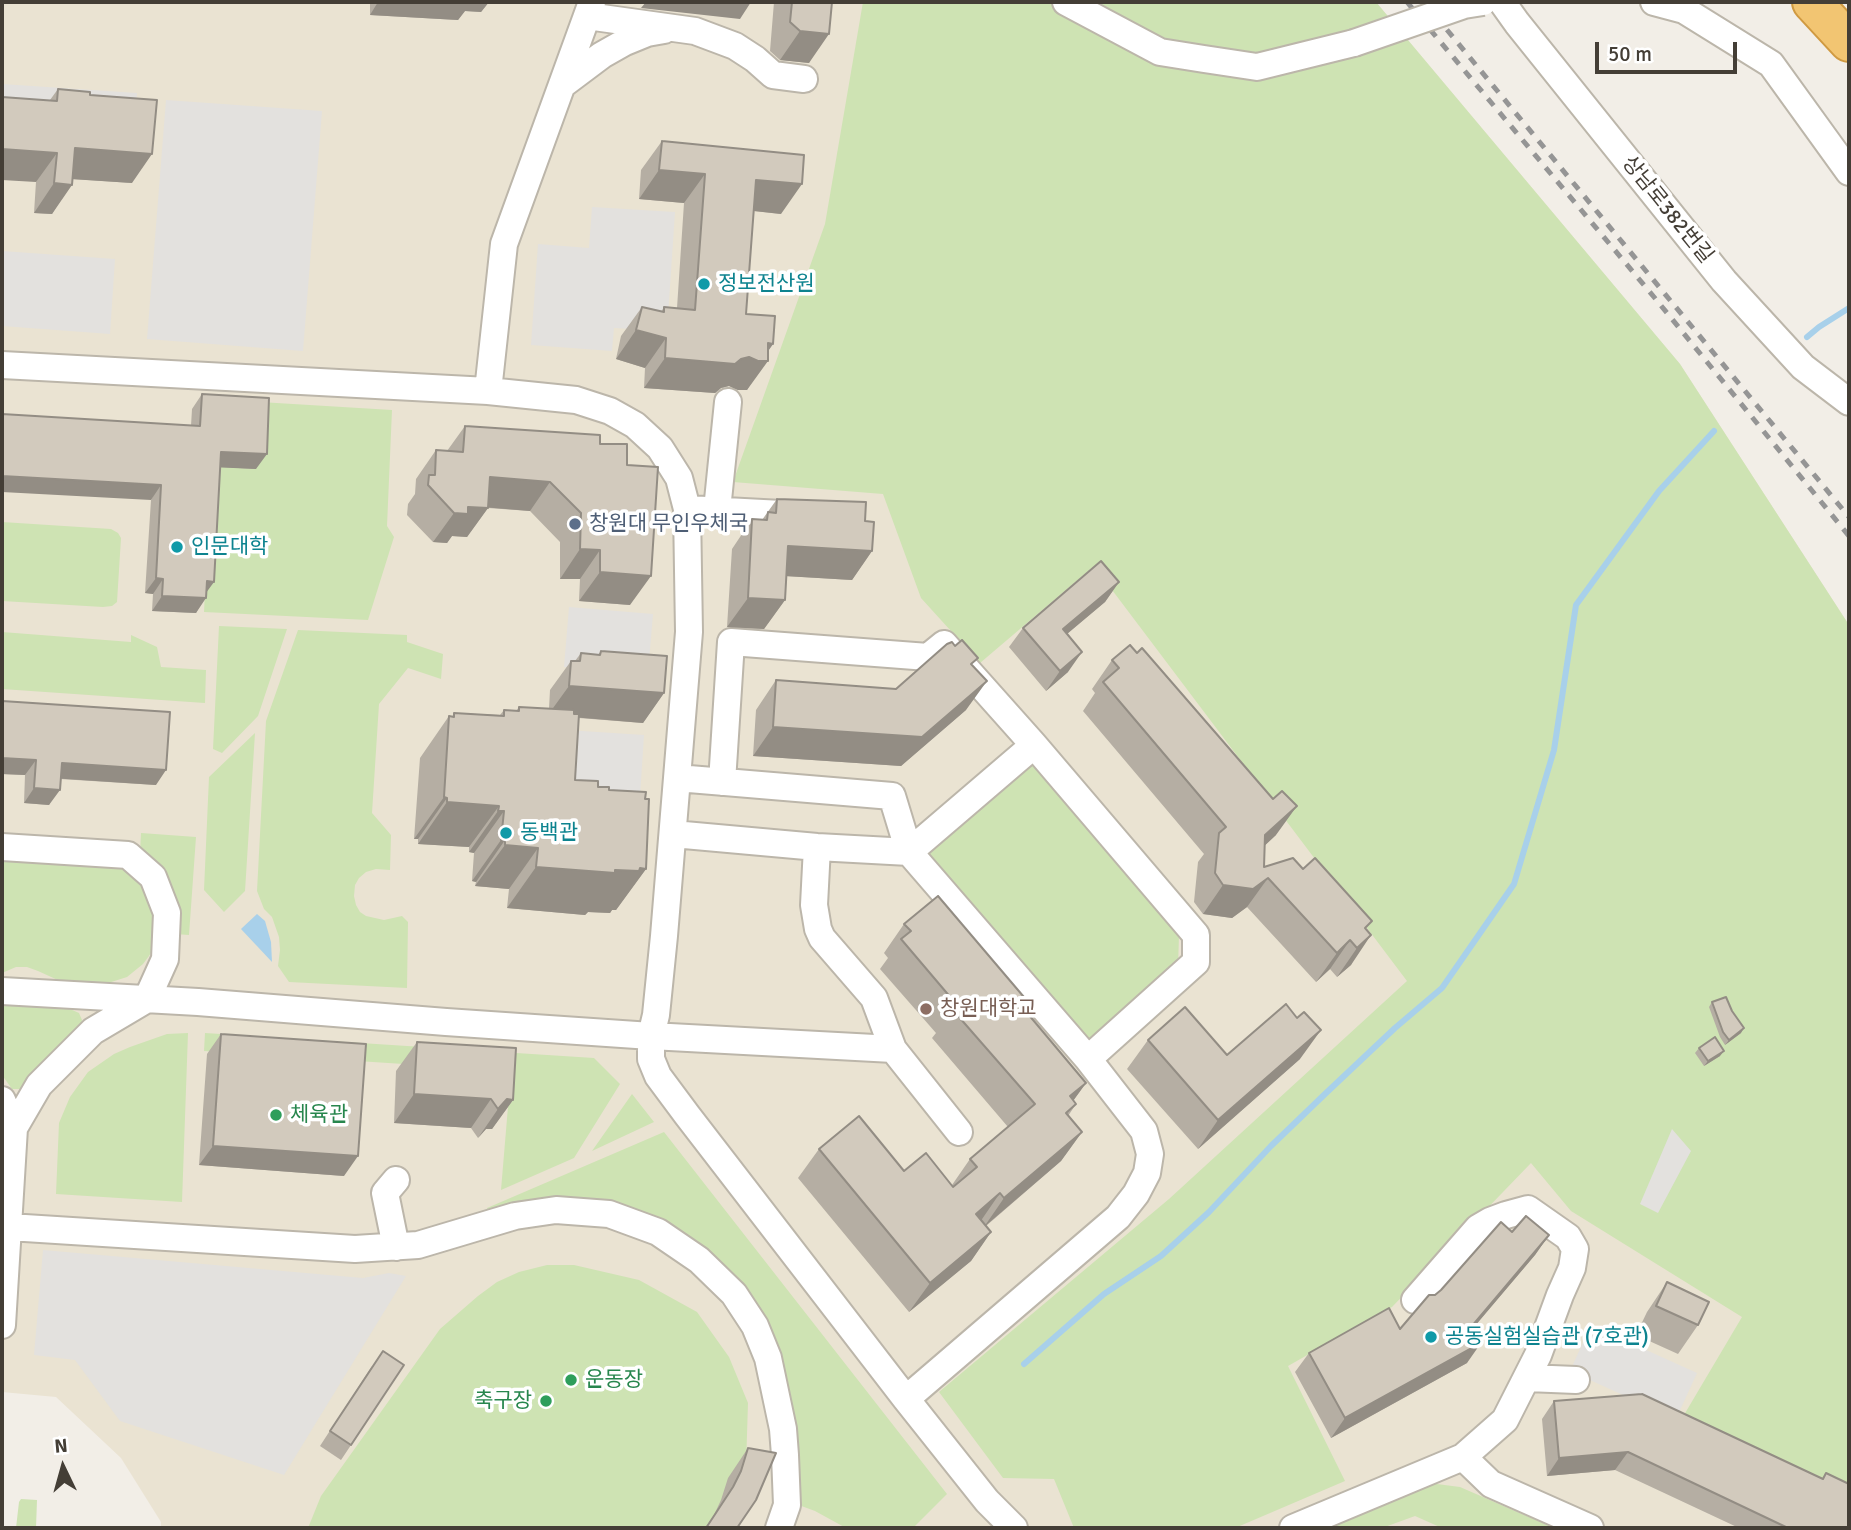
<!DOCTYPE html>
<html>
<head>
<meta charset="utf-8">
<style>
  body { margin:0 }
  #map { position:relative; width:1851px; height:1530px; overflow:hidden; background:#f2eee7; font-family:Signika,sans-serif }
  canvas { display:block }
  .frame { position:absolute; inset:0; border:4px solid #443e36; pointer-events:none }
  .north { position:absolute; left:28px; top:1432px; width:70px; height:70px; -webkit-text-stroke:5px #fff; paint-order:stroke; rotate:355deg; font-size:19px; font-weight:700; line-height:28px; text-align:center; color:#443e36 }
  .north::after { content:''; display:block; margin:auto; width:24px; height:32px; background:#443e36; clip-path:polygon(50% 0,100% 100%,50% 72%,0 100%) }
  .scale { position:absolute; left:1595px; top:42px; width:142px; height:32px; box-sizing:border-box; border:4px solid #443e36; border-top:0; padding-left:9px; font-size:21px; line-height:24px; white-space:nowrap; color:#443e36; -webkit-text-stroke:5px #fff; paint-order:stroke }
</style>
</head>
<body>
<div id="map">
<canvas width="1851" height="1530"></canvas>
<div class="frame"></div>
<div class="north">N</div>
<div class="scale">50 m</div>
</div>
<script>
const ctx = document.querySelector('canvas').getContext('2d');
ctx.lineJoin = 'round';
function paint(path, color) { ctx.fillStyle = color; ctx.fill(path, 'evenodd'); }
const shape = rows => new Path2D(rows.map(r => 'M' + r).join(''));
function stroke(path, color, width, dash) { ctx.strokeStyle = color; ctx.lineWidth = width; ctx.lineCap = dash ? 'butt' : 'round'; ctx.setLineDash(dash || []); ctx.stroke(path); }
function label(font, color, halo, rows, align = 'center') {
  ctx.font = font + ' Signika,"Noto Sans KR",sans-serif'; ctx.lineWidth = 7; ctx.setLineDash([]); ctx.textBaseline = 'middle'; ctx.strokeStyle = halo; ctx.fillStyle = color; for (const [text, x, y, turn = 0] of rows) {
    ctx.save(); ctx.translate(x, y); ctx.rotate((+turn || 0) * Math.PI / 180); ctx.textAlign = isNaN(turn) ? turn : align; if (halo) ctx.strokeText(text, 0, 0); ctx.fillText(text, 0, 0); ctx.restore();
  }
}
paint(shape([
  [2,2,1376,2,1680,364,1849,625,1849,1528,161,1528,161,1522,121,1458,56,1397,2,1392]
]), '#eae3d2');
paint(shape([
  [863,2,1376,2,1680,364,1849,625,1849,1498,1681,1420,1742,1317,1571,1211,1531,1163,1392,1307,1288,1366,1345,1481,1235,1528,1074,1528,1054,1479,1003,1478,939,1392,1169,1199,1407,981,1094,566,980,663,921,598,883,494,733,482,825,224],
  [260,402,392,410,387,526,394,537,368,620,204,612,211,467],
  [2,522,111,529,118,533,121,538,117,602,112,606,103,607,2,601],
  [219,626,287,629,258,716,222,753,213,749],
  [298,630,407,635,407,642,443,654,441,679,408,668,379,704,372,813,391,835,390,870,376,869,366,872,359,878,355,885,354,896,356,905,360,912,366,916,384,920,402,916,408,922,407,988,289,982,278,966,280,950,279,937,272,917,264,909,257,891,266,721],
  [2,632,131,642,131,635,157,647,161,667,206,670,205,703,2,689],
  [255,733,245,891,224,912,204,890,209,777],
  [1031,762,1179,935,1178,968,1088,1050,1067,1021,924,849],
  [141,833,196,837,189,935,175,934,140,854],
  [2,858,121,866,138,874,157,913,153,949,149,956,143,964,127,977,105,984,60,981,38,971,27,967,16,967,2,973],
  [2,1004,70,1009,79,1013,82,1020,81,1027,26,1088,21,1089,12,1089,2,1075],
  [188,1033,182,1202,56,1194,59,1123,70,1097,88,1072,114,1054,130,1047,167,1034],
  [205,1033,594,1058,620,1084,574,1158,501,1190,511,1071,204,1051],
  [632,1094,654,1122,592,1151],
  [664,1132,947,1494,913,1528,846,1528,815,1511,796,1504,800,1472,790,1393,779,1352,763,1313,731,1274,665,1222,489,1218,487,1208],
  [547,1265,574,1265,639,1280,697,1312,729,1357,748,1403,746,1466,718,1528,308,1528,321,1496,440,1329,478,1296,497,1282,519,1272],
  [1429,1483,1460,1487,1554,1528,1442,1528,1415,1516,1382,1528,1316,1528],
  [21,1499,37,1500,36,1528,16,1528,19,1502]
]), '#cee3b3');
paint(shape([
  [2,84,137,93,135,125,2,116],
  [166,100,322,111,303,351,147,339],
  [592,207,675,212,667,331,614,328,612,351,531,345,538,244,589,248],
  [2,251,115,259,110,334,2,326],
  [569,607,653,614,647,685,599,670,564,667],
  [551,729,644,735,638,827,545,822],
  [1672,1129,1691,1151,1658,1213,1640,1204],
  [43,1250,363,1278,389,1273,406,1276,284,1475,120,1421,75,1360,34,1355],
  [1591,1325,1697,1373,1676,1419,1570,1371]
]), '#e3e1de');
paint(shape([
  [257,914,265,921,271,942,272,962,241,929]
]), '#a8d0ea');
stroke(shape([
  [1807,337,1819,327,1849,308],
  [1024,1364,1104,1294,1161,1256,1209,1212,1271,1146,1325,1094,1395,1028,1442,988,1514,884,1554,750,1576,605,1659,491,1714,431]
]), '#a8d0ea', 6);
const minor = shape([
  [1066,2,1160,52,1204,59,1257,67,1354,43],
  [1502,2,1517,23,1724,281,1803,367,1849,402],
  [1654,2,1684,10,1771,64,1849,172],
  [587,16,695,31,735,46,755,59,773,75,804,79],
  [562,85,602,55,625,42,647,33,664,30],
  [2,365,488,391,576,400,610,411,635,425,660,448,679,478,687,509,689,632,664,936,656,1015,651,1036,651,1059,658,1076,687,1115,906,1399,987,1501,1014,1528],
  [488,391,504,244,592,2],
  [687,509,801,515],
  [717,510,728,402],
  [677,778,892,796,909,852,1088,1059,1144,1131,1150,1154,1147,1173,1136,1194,1118,1217,906,1399],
  [722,782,731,642,928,657,944,644,1034,745,1196,935,1196,962,1088,1059],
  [673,834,817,847,909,852,1034,745],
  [2,847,128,855,153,877,167,913,165,959,147,999,93,1031,39,1085,14,1128],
  [817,847,814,905,818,929,822,938,874,998,893,1049,959,1132],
  [2,991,198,1002,446,1022,651,1036,893,1049],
  [2,1100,14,1128,2,1325],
  [396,1180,385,1193,396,1247],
  [9,1227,355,1249,418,1245,515,1216,556,1210,609,1214,658,1232,699,1260,734,1294,755,1326,768,1358,783,1429,785,1455,787,1505,779,1528],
  [1527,1378,1576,1380],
  [1463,1457,1491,1484,1590,1528],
  [1293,1528,1463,1457,1505,1420,1538,1355,1560,1295,1572,1268,1575,1249,1568,1237,1528,1209,1506,1215,1490,1221,1478,1228,1415,1300]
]);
const highway = shape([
  [1812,2,1849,42]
]);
stroke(minor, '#bcb6aa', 30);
stroke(highway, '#d09a42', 42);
stroke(minor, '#fff', 26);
stroke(highway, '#f2c572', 38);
stroke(shape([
  [1407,2,1654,297,1849,536],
  [1424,2,1849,517]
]), '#959595', 5, [9, 9]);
const minorBridge = shape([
  [1354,43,1464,5,1483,2]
]);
stroke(minorBridge, '#bcb6aa', 30, []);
stroke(minorBridge, '#fff', 26);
paint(shape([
  [370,2,489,2,481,12,465,11,458,20,370,15],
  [774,2,832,2,809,63,780,60,770,51],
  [58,89,90,95,132,183,73,179,52,214,34,213,36,182,50,100],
  [662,141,781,214,754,211,746,314,773,344,768,351,747,390,738,390,729,386,721,388,715,393,644,388,645,368,616,359,621,336,642,307,661,312,664,307,677,308,684,203,639,199,641,170],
  [202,394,256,469,220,467,206,593,196,613,152,611,153,594,145,593,151,500,191,426,192,409],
  [465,426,600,444,630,605,579,601,580,579,560,579,560,542,530,511,488,508,467,537,452,536,447,543,433,542,407,515,408,504,415,494,416,479,436,450,447,451],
  [777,499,865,521,872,551,852,580,786,576,785,600,764,629,727,627,732,549,752,519,762,520],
  [1119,582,1105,602,1067,634,1068,672,1046,691,1009,647,1023,628],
  [601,651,664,693,643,723,579,718,575,780,609,790,646,869,616,910,612,910,610,913,588,912,585,915,507,908,509,889,475,886,476,882,472,881,474,853,469,852,469,847,418,844,418,839,414,839,420,758,449,716,452,717,454,713,500,715,504,710,516,711,519,707,549,709,550,690,571,661,575,661,581,653,598,655],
  [1112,660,1276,835,1264,846,1264,867,1303,869,1366,930,1351,965,1337,977,1330,969,1316,982,1247,907,1232,918,1203,914,1194,902,1198,862,1204,854,1083,711,1095,693,1092,689],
  [973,666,966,710,901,766,753,756,756,710,776,680,896,689],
  [2,701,156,785,60,779,49,805,24,803,25,775,2,774],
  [904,924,1024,1010,1086,1083,1073,1101,1076,1104,1068,1116,1082,1132,1061,1161,986,1226,991,1232,971,1261,909,1312,798,1178,819,1149,904,1171,952,1185,970,1159,1008,1127,932,1038,936,1033,880,969,888,958,884,953],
  [1712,1002,1741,1033,1725,1045,1720,1037,1709,1007],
  [221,1034,344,1176,199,1165,207,1054],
  [1148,1040,1227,1055,1300,1059,1198,1149,1127,1069],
  [417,1042,513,1100,492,1129,486,1129,478,1138,471,1128,394,1123,396,1071],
  [1699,1048,1720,1056,1704,1066,1695,1053],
  [1512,1232,1549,1235,1535,1255,1473,1328,1467,1363,1331,1438,1295,1372,1309,1353,1400,1329,1435,1295],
  [1667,1282,1698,1325,1678,1354,1636,1335,1647,1312],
  [372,1366,351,1445,341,1460,320,1446],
  [1554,1401,1822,1479,1826,1473,1849,1528,1739,1528,1615,1470,1547,1476,1542,1419],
  [748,1448,737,1528,705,1528,713,1517,721,1500,728,1478]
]), '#b5aea3');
paint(shape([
  [378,2,489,2,481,12,465,11,458,20,370,15],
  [646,2,751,2,740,19,641,8],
  [800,31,829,34,809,63,780,60],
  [75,148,152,154,132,183,55,178],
  [2,149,57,153,36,182,2,180],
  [659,170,705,174,684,203,639,199],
  [756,180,802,184,781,214,736,209],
  [54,183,72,185,52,214,34,213],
  [636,330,666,338,645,368,616,359],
  [768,343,773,344,761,361,768,361,747,390,738,390,729,386,721,388,715,393,644,388,665,358,741,359],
  [221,452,267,454,256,469,211,467],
  [2,476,161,485,151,500,2,492],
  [490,477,550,482,530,511,470,506],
  [468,507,488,508,467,537,452,536,447,543,433,542,454,513],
  [788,546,872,551,852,580,767,575],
  [580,549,600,550,580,579,560,579],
  [600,572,651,576,630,605,579,601],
  [156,578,163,579,153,594,145,593],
  [207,581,214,582,203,597],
  [1119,582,1105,602,1049,649,1063,629],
  [162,596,206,598,196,613,152,611],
  [748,598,785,600,764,629,727,627],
  [1082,652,1068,672,1046,691,1060,671],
  [987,681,966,710,901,766,753,756,773,727],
  [569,686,664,693,643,723,548,715],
  [2,758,36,760,25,775,2,774],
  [62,763,166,770,156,785,51,778],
  [34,788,60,790,49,805,24,803],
  [444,797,447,798,418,839,414,839],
  [447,802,499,806,469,847,418,844],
  [1297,806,1276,835,1244,865,1265,835],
  [498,811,504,811,474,853,469,852],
  [501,840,505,840,476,882,472,881],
  [505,845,538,848,509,889,475,886],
  [536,867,640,868,646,869,616,910,612,910,610,913,588,912,585,915,507,908],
  [1268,878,1247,907,1232,918,1203,914,1223,885],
  [1371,935,1351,965,1337,977,1357,948],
  [1350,940,1330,969,1316,982,1337,953],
  [1744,1028,1741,1033,1725,1045,1729,1040],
  [1321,1030,1300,1059,1198,1149,1218,1120],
  [1724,1051,1720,1056,1704,1066,1708,1061],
  [1086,1083,1065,1112,1070,1096],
  [414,1094,491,1099,471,1128,394,1123],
  [507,1099,513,1100,492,1129,486,1129,478,1138,498,1109],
  [1082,1132,1061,1161,984,1227,1004,1198],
  [213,1146,358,1156,344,1176,199,1165],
  [1000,1193,980,1222,976,1214],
  [991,1232,971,1261,909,1312,930,1283],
  [1549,1235,1535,1255,1458,1346,1472,1326],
  [1481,1343,1467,1363,1331,1438,1345,1418],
  [1628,1452,1615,1470,1547,1476,1559,1458]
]), '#938d84');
const building = shape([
  [792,2,832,2,829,34,800,31,790,22,792,2],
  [58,89,90,92,90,95,157,100,152,154,75,148,72,185,54,183,57,153,2,149,2,97,57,101,58,89],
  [662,141,804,155,802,184,756,180,746,314,775,316,773,344,768,343,768,361,758,361,749,357,741,359,735,364,665,358,666,338,636,330,642,307,664,312,664,307,695,310,705,174,659,170,662,141],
  [202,394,269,398,267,454,221,452,214,582,207,581,206,598,162,596,163,579,156,578,161,485,2,476,2,414,200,426,202,394],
  [465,426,600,435,600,444,627,444,627,465,658,467,651,576,600,572,600,550,580,549,581,513,550,482,490,477,488,508,468,507,468,514,454,513,428,485,429,475,435,475,436,450,463,452,465,426],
  [777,499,866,502,865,521,874,522,872,551,788,546,785,600,748,598,752,519,767,520,768,512,776,513,777,499],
  [1101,561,1119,582,1063,629,1082,652,1060,671,1023,628,1101,561],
  [962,640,978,658,971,664,987,681,922,737,773,727,776,680,896,689,947,644,952,642,955,646,962,640],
  [1130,645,1137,653,1142,648,1273,799,1282,791,1297,806,1265,835,1264,867,1293,858,1303,869,1315,858,1372,921,1365,928,1371,935,1357,948,1350,940,1337,953,1268,878,1253,889,1223,885,1215,873,1219,833,1226,827,1103,682,1119,668,1112,660,1130,645],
  [601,651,667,656,664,693,569,686,571,661,580,661,581,653,600,655,601,651],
  [2,701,170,712,166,770,62,763,60,790,34,788,36,760,2,758,2,701],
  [519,707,574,710,574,714,579,714,575,780,598,781,598,787,609,787,609,790,646,792,645,799,649,799,646,869,640,868,639,871,615,870,615,873,536,867,538,848,505,845,505,840,501,840,504,811,498,811,499,806,447,802,447,798,444,797,449,716,454,717,454,713,504,716,504,710,519,711,519,707],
  [938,896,1029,1003,1023,1008,1086,1083,1070,1096,1076,1104,1066,1113,1082,1132,1004,1198,1000,1193,976,1214,991,1232,930,1283,819,1149,859,1116,904,1171,926,1153,953,1187,977,1167,970,1159,1035,1104,952,1009,957,1005,901,939,911,931,904,924,938,896],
  [1726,997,1732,1011,1744,1028,1729,1040,1723,1032,1712,1002,1726,997],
  [1286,1004,1297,1018,1304,1012,1321,1030,1218,1120,1148,1040,1185,1007,1227,1055,1286,1004],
  [221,1034,366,1044,358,1156,213,1146,221,1034],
  [1715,1037,1724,1051,1708,1061,1699,1048,1715,1037],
  [417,1042,516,1048,513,1100,507,1099,498,1109,491,1099,414,1094,417,1042],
  [1526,1216,1549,1235,1472,1326,1481,1343,1345,1418,1309,1353,1389,1308,1400,1329,1429,1295,1435,1295,1441,1290,1501,1222,1512,1232,1526,1216],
  [1667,1282,1709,1302,1698,1325,1656,1306,1667,1282],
  [383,1351,404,1365,351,1445,330,1431,383,1351],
  [1642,1394,1823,1479,1826,1473,1849,1484,1849,1528,1788,1528,1628,1452,1559,1458,1554,1401,1642,1394],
  [748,1448,776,1453,756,1500,737,1528,706,1528,733,1487,741,1471,748,1448]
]);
paint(building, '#d2cabd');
stroke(building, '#938d84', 2);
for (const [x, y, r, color] of [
  [704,284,7,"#0f9aa8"],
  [575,524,7,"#5c6f8a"],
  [177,547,7,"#0f9aa8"],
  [506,833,7,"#0f9aa8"],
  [926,1009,7,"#8d6e63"],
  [276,1115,7,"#2e9e5b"],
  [1431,1337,7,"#0f9aa8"],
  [571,1380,7,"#2e9e5b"],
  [546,1401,7,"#2e9e5b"]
]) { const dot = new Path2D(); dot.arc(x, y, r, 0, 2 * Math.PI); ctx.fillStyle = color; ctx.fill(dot); stroke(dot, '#fff', 2.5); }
label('21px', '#443e36', '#fff', [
  ["상남로382번길",1667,210,51]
]);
label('21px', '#0d838f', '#fff', [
  ["정보전산원",718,284],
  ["인문대학",191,547],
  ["동백관",520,833],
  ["공동실험실습관 (7호관)",1445,1337]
], 'left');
label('21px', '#4e5e75', '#fff', [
  ["창원대 무인우체국",589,524]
], 'left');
label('21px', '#785e54', '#fff', [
  ["창원대학교",940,1009]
], 'left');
label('21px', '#27864d', '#fff', [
  ["체육관",290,1115],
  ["운동장",585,1380],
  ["축구장",532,1401,"right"]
], 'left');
</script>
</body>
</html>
